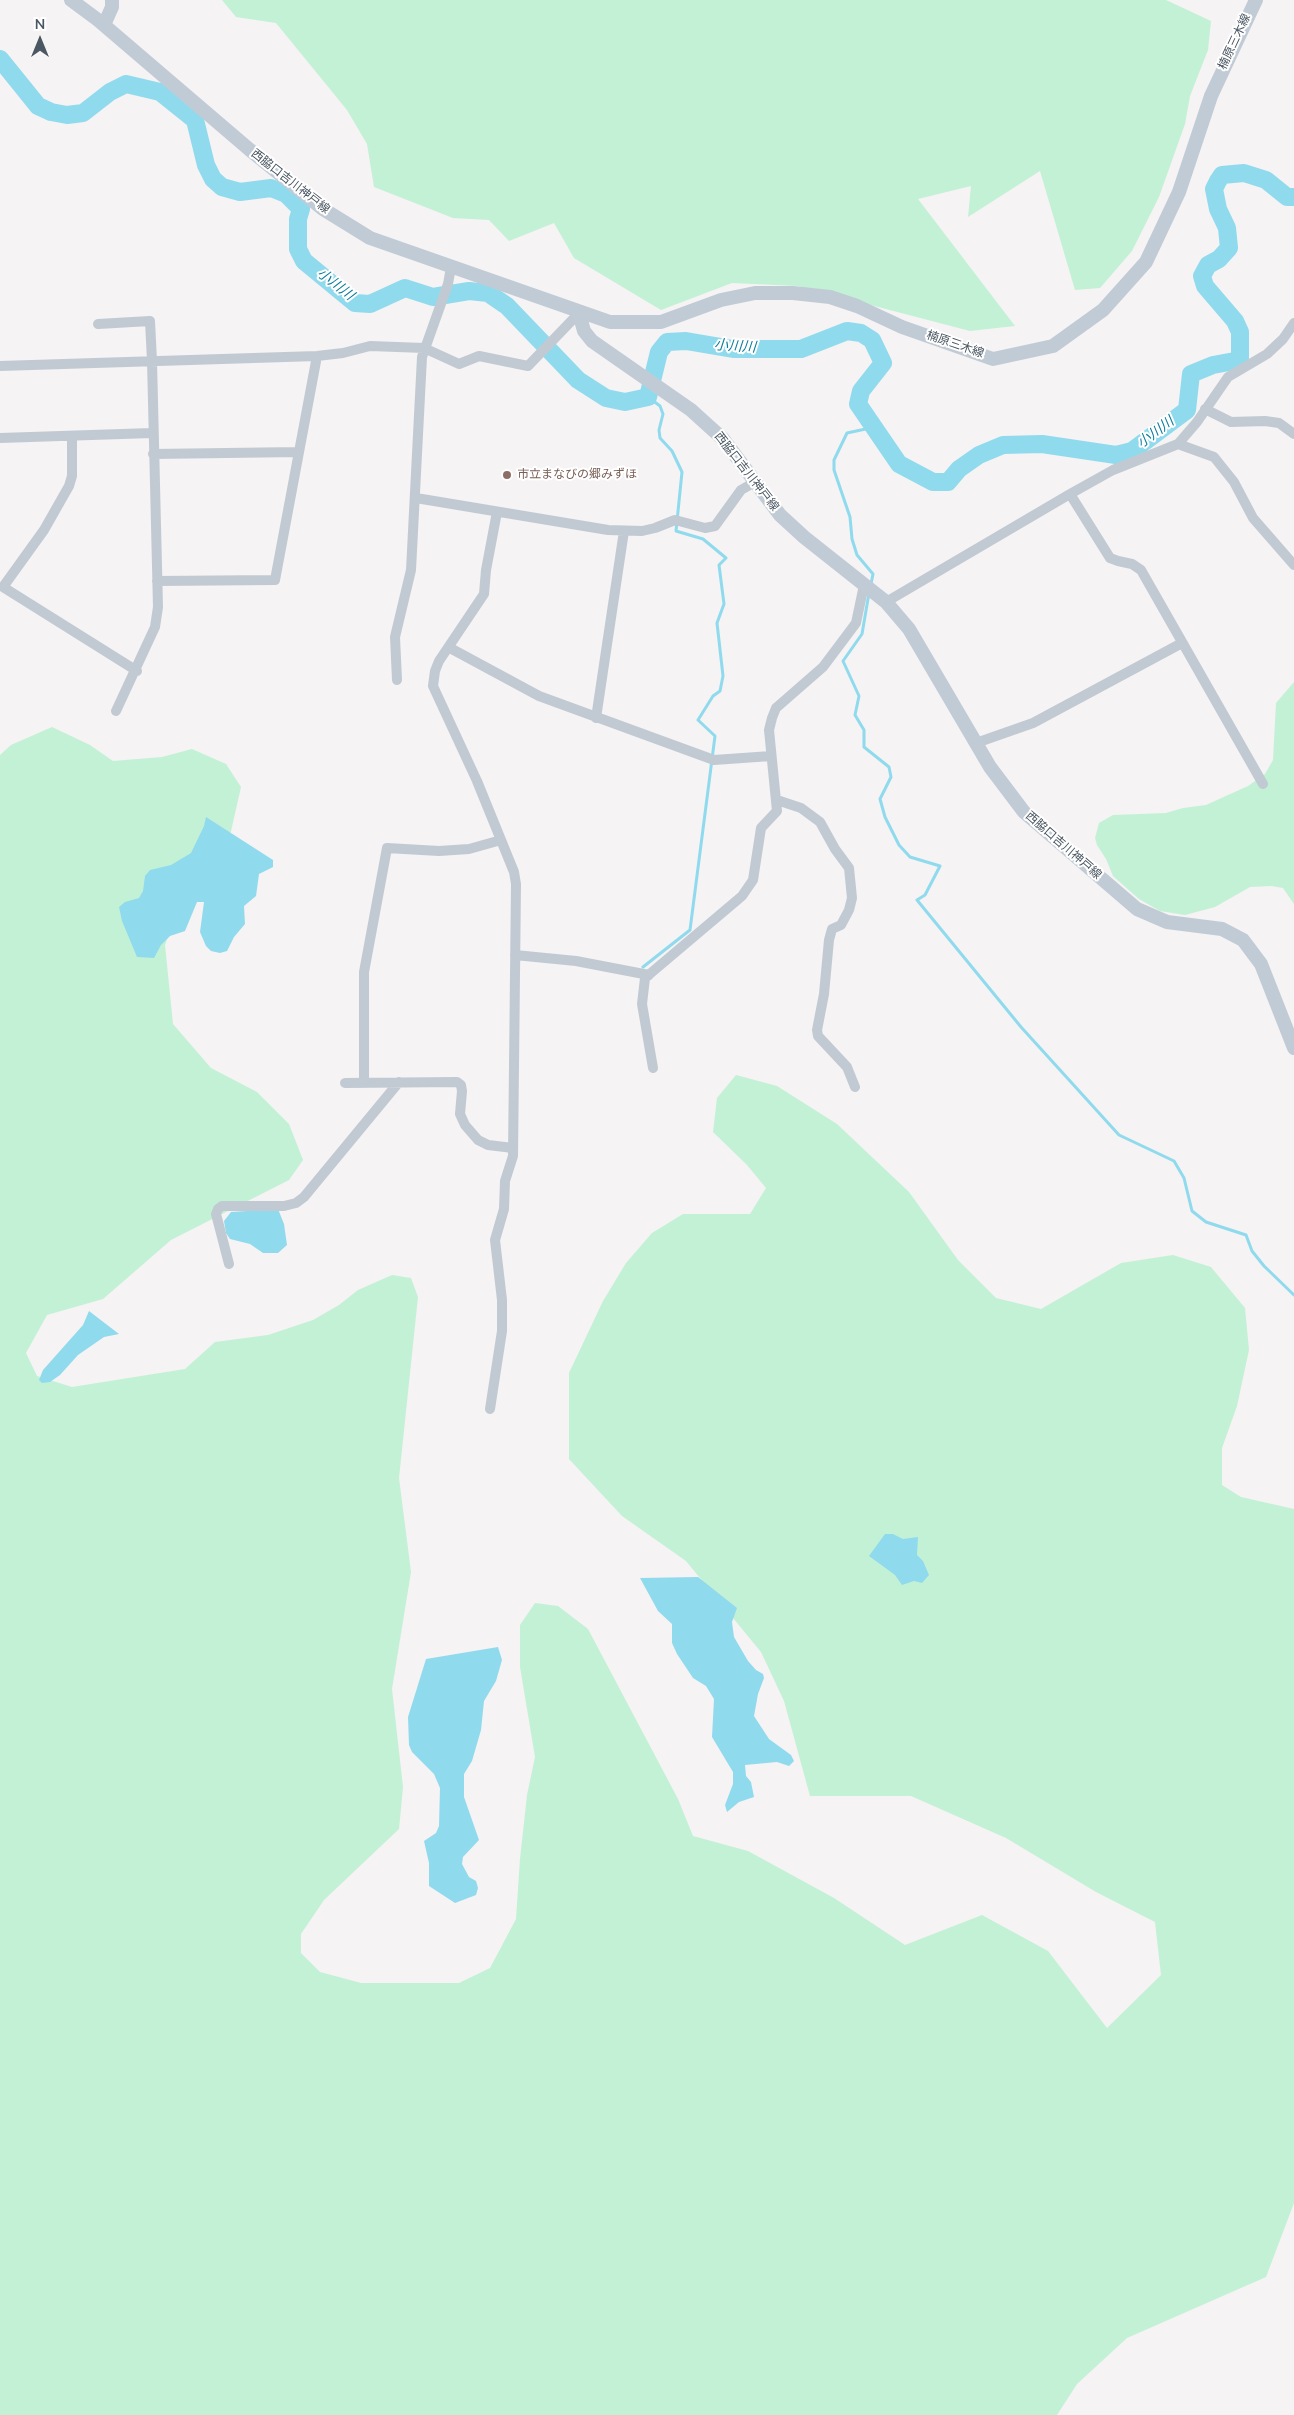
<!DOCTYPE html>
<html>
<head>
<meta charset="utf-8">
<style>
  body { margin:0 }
  #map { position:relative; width:1294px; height:2415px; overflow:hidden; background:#f5f3f3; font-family:"Nunito Sans",sans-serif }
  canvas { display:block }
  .north { position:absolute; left:15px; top:15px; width:50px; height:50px; -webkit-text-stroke:4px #fff; paint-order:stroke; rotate:0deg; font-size:14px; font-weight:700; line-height:20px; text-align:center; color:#4a5661 }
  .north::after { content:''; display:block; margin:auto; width:18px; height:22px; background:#4a5661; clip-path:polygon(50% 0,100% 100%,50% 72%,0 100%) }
</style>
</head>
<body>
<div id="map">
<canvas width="1294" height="2415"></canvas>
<div class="north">N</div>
</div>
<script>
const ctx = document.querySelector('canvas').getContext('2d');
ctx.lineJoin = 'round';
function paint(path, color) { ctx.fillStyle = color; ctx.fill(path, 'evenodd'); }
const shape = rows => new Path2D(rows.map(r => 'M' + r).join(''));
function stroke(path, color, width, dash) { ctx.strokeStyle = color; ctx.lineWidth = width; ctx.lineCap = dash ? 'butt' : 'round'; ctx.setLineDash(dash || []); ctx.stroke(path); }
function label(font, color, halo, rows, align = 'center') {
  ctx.font = font + ' "Nunito Sans","Noto Sans JP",sans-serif'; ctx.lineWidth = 4; ctx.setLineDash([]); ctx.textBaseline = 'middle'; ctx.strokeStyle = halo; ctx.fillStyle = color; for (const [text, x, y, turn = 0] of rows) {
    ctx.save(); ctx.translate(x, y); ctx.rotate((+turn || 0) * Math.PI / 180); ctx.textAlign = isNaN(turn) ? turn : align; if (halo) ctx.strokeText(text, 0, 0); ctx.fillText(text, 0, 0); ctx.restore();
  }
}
paint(shape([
  [222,0,1166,0,1211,21,1208,50,1190,96,1185,124,1159,197,1132,251,1100,288,1075,290,1040,171,968,217,971,186,918,199,1015,326,970,331,798,286,732,283,661,310,574,258,554,223,509,241,489,220,453,218,374,187,367,144,347,110,276,23,236,17],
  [1294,682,1294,904,1283,888,1271,886,1250,887,1215,907,1185,915,1160,911,1139,899,1113,876,1106,859,1097,845,1095,838,1099,823,1113,815,1166,813,1183,808,1206,805,1248,786,1265,774,1273,760,1276,703],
  [52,727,90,745,113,761,162,757,192,749,226,764,241,787,229,840,180,904,165,945,173,1024,211,1068,257,1092,289,1124,303,1160,289,1180,171,1240,103,1299,47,1315,26,1353,37,1376,72,1387,185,1369,215,1342,268,1335,313,1320,339,1305,358,1290,392,1275,411,1278,418,1297,399,1478,411,1572,392,1689,403,1787,399,1829,324,1900,301,1934,301,1953,320,1972,361,1983,459,1983,490,1968,516,1919,520,1859,527,1795,535,1757,520,1667,520,1625,535,1603,558,1606,588,1629,678,1799,693,1836,748,1851,834,1898,905,1945,982,1915,1048,1951,1107,2028,1161,1975,1155,1922,1096,1892,1006,1838,911,1796,810,1796,784,1701,761,1652,686,1561,622,1516,569,1459,569,1373,603,1301,626,1263,652,1233,683,1214,750,1214,766,1188,747,1165,713,1132,717,1098,736,1075,777,1086,837,1124,909,1192,958,1260,996,1298,1041,1309,1121,1263,1173,1255,1211,1267,1245,1308,1249,1350,1237,1406,1222,1448,1222,1485,1241,1497,1294,1509,1294,2203,1266,2277,1127,2338,1077,2384,1057,2415,0,2415,0,755,11,745]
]), '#c3f1d5');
paint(shape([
  [206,817,273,860,273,867,259,874,256,896,244,906,245,924,234,937,227,951,220,953,211,951,206,946,200,932,204,902,197,902,185,931,170,936,161,945,154,958,137,957,122,921,119,907,125,902,139,898,143,891,145,876,150,870,171,865,191,853,204,826],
  [278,1209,284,1224,287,1245,278,1253,263,1253,250,1244,230,1239,226,1233,224,1221,231,1212],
  [89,1311,119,1334,104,1337,78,1355,60,1375,50,1382,42,1383,39,1380,43,1370,83,1325],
  [885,1534,893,1534,903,1539,918,1537,917,1555,923,1561,929,1575,922,1583,914,1581,902,1585,895,1575,869,1556],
  [698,1577,737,1608,732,1622,734,1637,748,1661,756,1670,763,1674,764,1678,758,1694,754,1716,769,1739,791,1755,794,1761,789,1766,777,1762,745,1765,746,1776,751,1782,754,1797,739,1802,727,1812,725,1805,733,1784,733,1772,712,1737,714,1699,706,1686,693,1678,677,1654,672,1643,672,1624,658,1611,640,1578],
  [498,1647,502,1660,496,1681,484,1701,481,1730,472,1761,464,1774,464,1797,479,1840,463,1857,462,1864,469,1877,476,1881,478,1888,476,1895,455,1903,429,1886,429,1863,424,1841,436,1833,439,1826,440,1788,434,1774,412,1752,409,1745,408,1717,426,1659]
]), '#90daee');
stroke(shape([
  [871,584,873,574,857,555,852,539,850,517,834,470,834,460,847,433,875,427],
  [869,593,862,634,843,661,859,696,855,715,864,730,864,747,889,767,891,777,880,799,885,817,899,845,910,857,940,866,925,895,917,900,1021,1027,1119,1135,1174,1161,1184,1178,1192,1211,1206,1222,1246,1235,1252,1251,1264,1266,1294,1295],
  [643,967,690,930,715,736,698,720,713,696,720,691,723,676,717,623,724,604,719,565,726,558,703,539,676,531,682,472,672,451,660,438,659,430,663,414,660,406,648,397]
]), '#90daee', 3);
stroke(shape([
  [0,59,38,106,51,112,67,115,83,113,110,92,126,84,160,92,195,120,206,165,213,179,222,187,240,192,271,188,286,194,301,209,298,219,298,249,304,261,355,303,370,304,405,288,433,297,469,291,488,293,507,306,578,380,606,398,625,402,648,397,659,352,667,342,686,341,733,349,801,349,847,331,861,333,872,340,883,363,861,391,858,404,899,464,933,482,948,482,959,469,979,455,1003,445,1042,444,1116,455,1132,451,1187,410,1191,374,1213,365,1240,360,1240,332,1235,321,1205,286,1202,276,1208,265,1219,259,1229,248,1227,228,1218,209,1214,189,1218,181,1222,175,1244,173,1266,180,1287,197,1294,197]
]), '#90daee', 18);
stroke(shape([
  [98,324,150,321,152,361,158,607,155,627,116,711],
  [0,366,317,356,343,353,370,346,424,348,459,364,479,356,528,366,579,313],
  [1205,409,1231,422,1265,421,1279,423,1294,434],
  [72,437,72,476,69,486,44,530,3,587,137,671],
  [0,438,152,433],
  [1178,444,1214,457,1234,482,1253,518,1294,565],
  [153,454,299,452],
  [1070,494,1110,558,1118,561,1132,564,1141,570,1263,784],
  [416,498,608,530,642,531,655,528,675,520,705,528,715,526,741,490,755,482],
  [157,581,275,580,317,356],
  [886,602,1070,494,1113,470,1178,444,1197,422,1228,377,1267,354,1283,339,1294,323],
  [450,648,539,696,714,760,771,756],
  [397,680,395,637,411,570,422,357,448,284,451,267],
  [596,718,624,531],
  [976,743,1033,723,1182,643],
  [777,800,801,808,820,822,835,849,849,868,852,898,849,910,841,925,832,929,829,940,824,994,817,1030,818,1036,847,1067,855,1087],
  [515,955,576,961,649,975],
  [653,1068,642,1004,645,978,742,896,753,880,761,828,777,811,769,730,772,718,776,708,823,667,856,623,864,585],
  [345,1083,457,1082,461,1085,462,1091,460,1114,465,1125,478,1140,488,1145,513,1148],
  [364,1083,364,972,387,848,439,851,469,849,501,840],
  [229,1264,216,1214,218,1209,222,1206,284,1206,296,1203,304,1197,399,1082],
  [490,1409,502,1331,502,1300,495,1240,504,1209,505,1181,513,1156,516,884,514,872,477,781,433,686,435,671,439,661,484,594,486,570,497,512]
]), '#c1cad2', 10);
stroke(shape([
  [71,0,98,20,250,150,323,209,370,238,610,322,661,322,721,300,755,293,793,293,830,297,857,306,902,327,993,359,1053,346,1103,310,1146,262,1179,192,1211,96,1256,0],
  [104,25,112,7,112,0],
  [579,313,584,331,592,341,691,410,723,439,780,515,804,537,886,602,909,629,990,767,1024,812,1137,909,1167,922,1222,929,1243,940,1261,964,1294,1048]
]), '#c1cbd6', 14);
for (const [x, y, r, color] of [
  [507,475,5,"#8d6e63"]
]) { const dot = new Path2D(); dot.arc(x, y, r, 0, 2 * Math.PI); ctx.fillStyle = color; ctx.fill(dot); stroke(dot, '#fff', 2); }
label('12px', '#4a5661', '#fff', [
  ["楠原三木線",1235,42,-65],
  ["西脇口吉川神戸線",290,182,38],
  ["楠原三木線",955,345,19],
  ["西脇口吉川神戸線",746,472,52],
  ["西脇口吉川神戸線",1063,846,41]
]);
label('12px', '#785e54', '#fff', [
  ["市立まなびの郷みずほ",517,475]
], 'left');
label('italic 14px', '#0c7c9b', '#fff', [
  ["小川川",335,285,38],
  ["小川川",735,347,4],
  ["小川川",1156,433,-37]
]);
</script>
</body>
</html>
